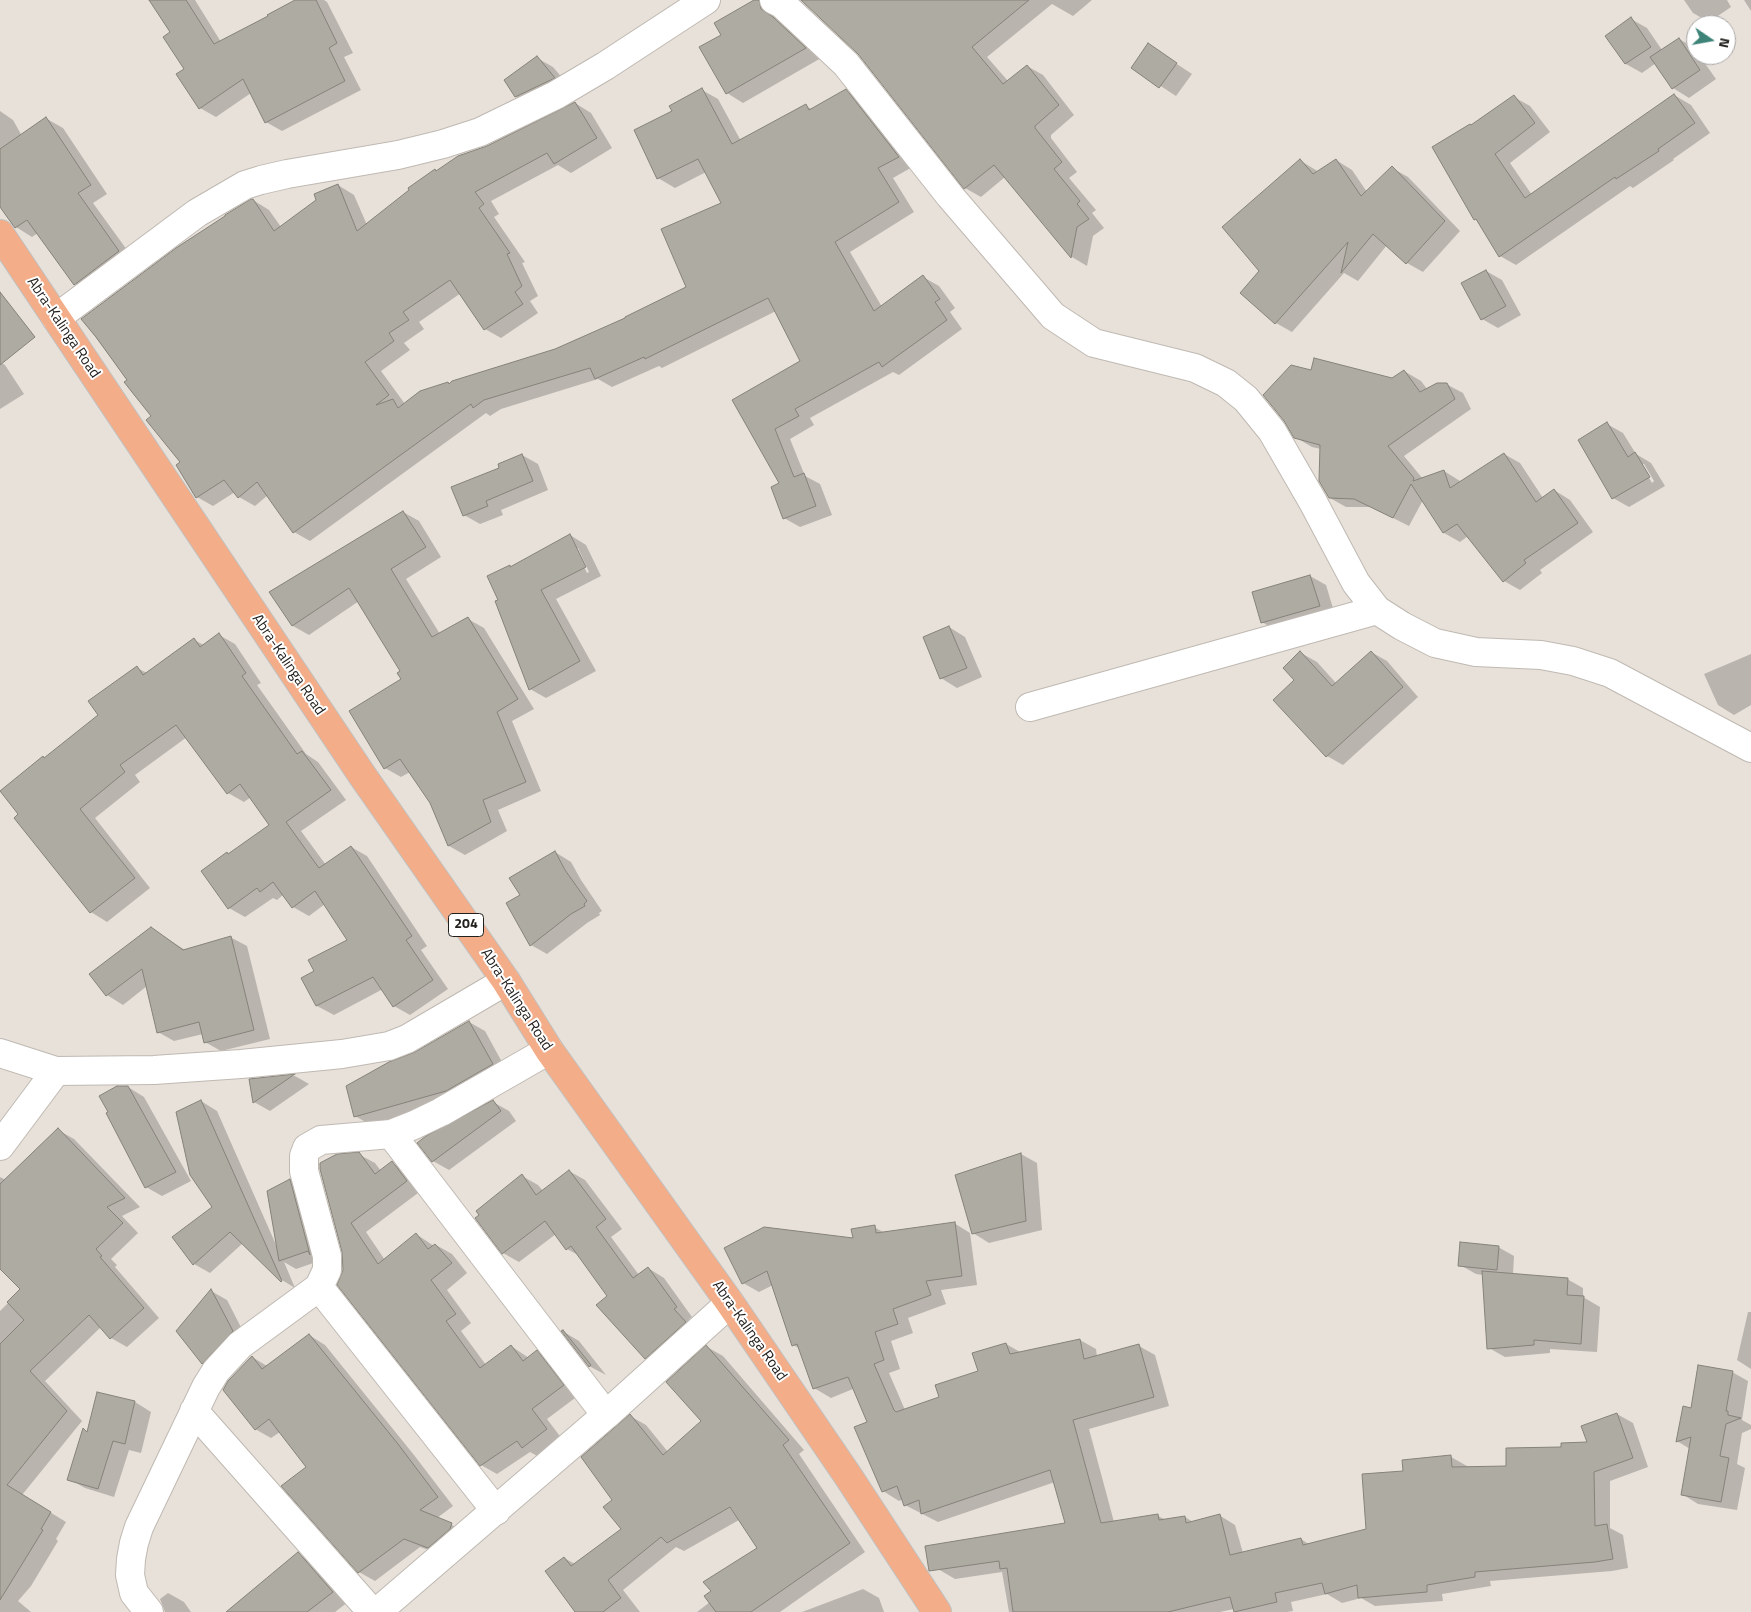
<!DOCTYPE html>
<html>
<head>
<meta charset="utf-8">
<style>
  body { margin:0 }
  #map { position:relative; width:1751px; height:1612px; overflow:hidden; background:#e8e1da; font-family:"Titillium Web",sans-serif }
  canvas { display:block }
  .north { position:absolute; left:1686px; top:15px; width:50px; height:50px; box-sizing:border-box; background:#fff; border:1px solid #a7a6a5; border-radius:50%; rotate:102deg; font-size:14px; font-weight:700; line-height:20px; text-align:center; color:#22201d }
  .north::after { content:''; display:block; margin:auto; width:18px; height:22px; background:#3e8378; clip-path:polygon(50% 0,100% 100%,50% 72%,0 100%) }
</style>
</head>
<body>
<div id="map">
<canvas width="1751" height="1612"></canvas>
<div class="north">N</div>
</div>
<script>
const ctx = document.querySelector('canvas').getContext('2d');
ctx.lineJoin = 'round';
function paint(path, color) { ctx.fillStyle = color; ctx.fill(path, 'evenodd'); }
const shape = rows => new Path2D(rows.map(r => 'M' + r).join(''));
function stroke(path, color, width, dash) { ctx.strokeStyle = color; ctx.lineWidth = width; ctx.lineCap = dash ? 'butt' : 'round'; ctx.setLineDash(dash || []); ctx.stroke(path); }
function label(font, color, halo, rows, align = 'center') {
  ctx.font = font + ' "Titillium Web",sans-serif'; ctx.lineWidth = 4; ctx.setLineDash([]); ctx.textBaseline = 'middle'; ctx.strokeStyle = halo; ctx.fillStyle = color; for (const [text, x, y, turn = 0] of rows) {
    ctx.save(); ctx.translate(x, y); ctx.rotate((+turn || 0) * Math.PI / 180); ctx.textAlign = isNaN(turn) ? turn : align; if (halo) ctx.strokeText(text, 0, 0); ctx.fillText(text, 0, 0); ctx.restore();
  }
}
paint(shape([
  [151,0,195,0,221,42,298,0,324,0,327,2,353,53,344,57,361,90,282,131,266,122,251,93,216,117,200,108,171,32],
  [756,0,762,0,774,11,777,20,789,28,821,58,743,103,727,93,723,35],
  [802,0,1092,0,1073,16,1052,4,987,57,1008,81,1027,66,1043,75,1074,115,1051,135,1051,138,1077,172,1069,178,1096,210,1092,213,1104,228,1093,236,1087,266,1072,257,1005,177,981,197,965,188,859,53],
  [1684,0,1727,0,1731,7,1709,22,1693,13],
  [1744,0,1751,0,1751,11],
  [1631,19,1647,28,1662,50,1679,39,1695,48,1696,55,1699,55,1716,79,1689,98,1673,88,1656,63,1642,73,1626,64,1607,36],
  [1148,45,1192,74,1176,96,1133,68],
  [537,58,553,67,570,87,532,106,516,97,506,81],
  [702,90,718,99,741,141,806,106,813,110,846,91,862,100,914,166,893,178,914,212,850,252,882,307,923,277,939,286,955,308,950,312,962,329,899,375,893,372,810,418,814,425,790,439,805,476,820,484,832,515,800,527,784,518,781,484,734,401,802,361,776,311,662,368,659,366,612,387,598,379,501,409,490,416,486,413,310,541,294,532,268,495,255,506,239,497,235,492,213,506,197,497,182,463,153,417,128,381,82,319,253,200,269,210,281,227,338,185,354,195,367,225,437,172,575,103,591,113,612,148,571,173,558,165,491,201,499,214,494,217,525,262,522,263,538,296,530,301,538,313,501,338,485,329,461,293,419,322,424,329,404,343,410,350,381,371,405,404,449,385,556,351,627,319,687,288,723,203,706,172,675,188,658,178,674,112],
  [1674,95,1691,105,1710,133,1673,159,1674,160,1633,188,1630,186,1516,265,1500,256,1478,221,1475,219,1472,126,1514,97,1530,106,1550,132,1510,163,1532,195],
  [0,111,13,120,22,136,47,119,63,128,107,194,93,203,135,261,91,293,75,284,38,233,32,237,16,227,0,205],
  [1336,160,1352,170,1367,192,1392,168,1408,177,1460,231,1423,272,1407,263,1387,245,1358,281,1344,273,1292,332,1276,323,1261,271,1301,161,1319,172],
  [1486,271,1502,280,1521,315,1498,328,1482,319],
  [0,362,5,365,24,394,0,409],
  [1312,371,1392,380,1404,371,1421,381,1427,389,1446,384,1463,393,1471,409,1404,456,1423,479,1444,471,1460,481,1461,483,1504,454,1520,463,1543,498,1554,490,1570,500,1593,532,1540,570,1542,573,1520,590,1504,581,1468,536,1460,542,1444,533,1423,500,1409,526,1371,507,1346,507,1330,498,1321,449,1312,447,1295,437],
  [1607,424,1623,433,1636,454,1651,463,1665,486,1629,507,1613,498],
  [1641,464,1644,464,1654,481,1652,483],
  [522,455,538,464,548,490,501,510,503,515,480,524,464,515,501,468],
  [403,512,419,521,441,557,406,579,440,634,468,619,484,628,534,709,512,721,541,791,498,810,507,831,465,855,449,846,431,803,410,772,401,777,385,768,403,680,402,672,359,601,309,635,293,626,271,592],
  [570,535,586,545,601,576,556,599,596,671,546,698,530,689,510,567,511,568],
  [575,548,578,548,589,572,587,573],
  [1310,576,1326,585,1335,615,1278,632,1262,622,1254,593],
  [949,627,965,637,982,677,957,688,941,678],
  [219,635,235,644,261,683,257,685,306,754,318,762,346,800,301,831,326,865,351,847,367,856,427,946,421,950,448,989,410,1015,394,1006,383,989,334,1015,317,1006,303,978,316,972,349,940,325,904,309,916,293,907,284,894,277,900,273,898,245,917,229,908,229,855,271,826,251,797,244,802,228,793,187,737,135,775,140,782,95,818,150,888,107,922,91,912,16,818,20,814,45,759,100,715,137,668,147,673,194,640,204,645],
  [1371,652,1387,661,1418,697,1343,765,1327,756,1295,680,1301,653,1317,662,1336,683],
  [1751,654,1751,705,1734,715,1718,705,1704,674],
  [555,852,571,862,581,880,602,911,599,913,600,915,587,923,547,954,531,945],
  [151,928,185,950,230,937,247,946,270,1039,221,1051,205,1042,203,1034,174,1041,158,1032,147,986,123,1005,107,995],
  [469,1022,485,1031,508,1073,462,1100,371,1125,355,1116,415,1054],
  [295,1076,309,1084,270,1111,254,1102,250,1080],
  [128,1087,144,1097,191,1181,162,1196,146,1187],
  [201,1101,217,1111,277,1247,290,1180,306,1190,322,1260,296,1269,284,1262,295,1288,282,1280,243,1243,210,1273,194,1264,214,1207],
  [493,1102,509,1111,516,1121,449,1170,433,1161],
  [58,1130,74,1139,140,1207,122,1216,138,1233,111,1259,117,1265,115,1267,159,1318,127,1347,111,1338,101,1327,45,1381,82,1421,22,1495,66,1522,56,1539,58,1541,31,1586,18,1601,31,1612,0,1612,0,1311,22,1289,0,1268,0,1177,6,1180],
  [358,1154,375,1163,381,1171,392,1163,408,1172,422,1190,366,1232,385,1260,416,1234,434,1246,436,1245,452,1254,467,1273,447,1290,471,1323,461,1331,486,1365,511,1346,529,1358,537,1352,553,1361,579,1395,547,1419,562,1439,539,1457,530,1452,497,1474,481,1465,344,1271],
  [1021,1154,1037,1163,1042,1230,989,1243,973,1233],
  [569,1171,585,1180,622,1229,611,1237,639,1275,648,1268,664,1278,692,1317,689,1319,701,1332,661,1367,645,1358,609,1297,578,1255,567,1249,556,1234,519,1262,503,1253,522,1176,538,1185,543,1191],
  [954,1223,970,1233,977,1285,941,1290,946,1304,908,1318,913,1333,891,1341,900,1369,889,1373,905,1410,941,1397,979,1372,974,1354,1006,1344,1022,1353,1080,1340,1096,1349,1097,1357,1139,1346,1155,1355,1169,1406,1089,1429,1114,1522,1158,1516,1166,1520,1185,1517,1193,1522,1219,1515,1235,1525,1243,1553,1301,1539,1310,1545,1367,1530,1404,1472,1451,1457,1467,1466,1467,1468,1508,1467,1562,1448,1589,1444,1617,1414,1633,1423,1648,1467,1610,1481,1610,1528,1623,1535,1628,1568,1612,1571,1490,1581,1491,1586,1442,1594,1443,1601,1375,1606,1361,1598,1342,1603,1327,1594,1291,1602,1293,1611,1287,1612,1235,1612,1234,1609,1220,1612,1009,1612,1002,1572,955,1579,938,1569,924,1547,1067,1524,1055,1482,938,1522,905,1505,903,1499,899,1501,883,1491,868,1423,853,1389,831,1398,814,1388,801,1349,793,1345,773,1285,759,1292,743,1283,726,1249,854,1240,874,1227,885,1233],
  [1498,1247,1514,1256,1513,1275,1567,1279,1583,1288,1583,1297,1600,1307,1597,1352,1550,1349,1550,1353,1505,1357,1489,1348,1483,1275,1476,1274,1460,1265],
  [211,1291,227,1300,248,1341,219,1372,203,1363],
  [1748,1312,1751,1312,1751,1369,1737,1360],
  [564,1332,579,1341,606,1375,589,1366],
  [309,1335,325,1345,414,1455,453,1506,437,1518,468,1533,445,1556,420,1547,375,1581,359,1572,308,1467,280,1432,271,1438,255,1429,252,1357,267,1366],
  [707,1347,723,1356,804,1450,799,1454,865,1552,780,1612,697,1612,710,1602,758,1548,739,1520,684,1551,676,1547,623,1590,640,1612,576,1612,564,1558,575,1564,623,1529,614,1500,630,1416,646,1425,668,1452,702,1421],
  [1732,1372,1748,1381,1742,1420,1751,1425,1751,1429,1742,1433,1737,1464,1745,1468,1737,1510,1698,1504,1682,1494,1690,1449,1677,1441,1692,1409],
  [98,1393,135,1402,151,1412,141,1453,129,1450,114,1497,85,1488,69,1479,84,1430,88,1432],
  [298,1554,314,1563,348,1602,335,1612,243,1612],
  [863,1589,879,1598,884,1612,802,1612],
  [168,1593,184,1602,191,1612,165,1612,160,1599]
]), '#0003');
const building = shape([
  [149,0,186,0,214,44,268,16,267,15,295,0,316,0,337,43,329,48,345,81,265,123,243,79,199,109,176,74,184,69,163,37,170,32,149,0],
  [754,0,759,0,761,9,773,17,806,48,726,94,699,47,721,35,714,23,754,0],
  [801,0,1029,0,972,47,1003,84,1027,65,1059,105,1035,126,1035,128,1062,162,1054,169,1080,201,1077,204,1089,219,1077,227,1071,258,994,165,964,189,858,54,801,0],
  [1631,17,1651,47,1625,64,1605,36,1631,17],
  [1679,38,1700,70,1672,89,1650,57,1679,38],
  [1148,43,1177,63,1159,88,1131,68,1148,43],
  [537,56,555,78,515,97,504,80,537,56],
  [702,88,732,144,806,104,809,110,846,89,899,157,878,168,899,202,835,242,874,311,923,275,940,299,935,302,947,320,882,367,879,362,795,409,799,416,775,429,794,477,804,473,816,506,783,519,771,487,779,483,732,400,800,361,768,298,645,359,644,357,595,379,590,368,484,400,473,408,471,404,293,533,257,482,238,498,224,480,196,498,176,465,180,462,146,420,151,416,124,382,127,380,96,337,81,319,176,248,225,216,225,215,251,199,253,199,274,231,316,200,314,194,338,184,357,231,409,190,408,188,435,169,436,171,458,156,487,146,575,102,597,138,554,164,547,153,475,192,484,204,479,208,510,253,507,254,522,286,515,292,523,304,484,330,450,280,403,312,409,320,389,333,394,341,365,362,389,395,376,405,393,399,398,408,420,391,448,382,449,384,452,381,555,349,625,318,625,317,686,287,661,229,721,203,698,159,657,179,634,130,672,111,669,106,702,88],
  [1674,94,1695,123,1658,149,1659,151,1616,179,1615,177,1499,257,1476,219,1474,220,1432,147,1470,124,1471,125,1514,95,1535,123,1495,154,1525,198,1674,94],
  [46,117,91,185,78,193,119,251,74,285,27,220,15,228,0,207,0,149,46,117],
  [1300,159,1313,174,1336,159,1361,196,1392,166,1445,221,1406,264,1373,234,1341,273,1348,242,1275,324,1240,293,1259,271,1222,227,1300,159],
  [1486,270,1506,306,1481,320,1461,283,1486,270],
  [0,292,35,337,0,365,0,292],
  [1314,358,1392,378,1404,370,1420,392,1437,383,1447,383,1455,399,1388,446,1414,478,1413,481,1444,470,1450,488,1504,453,1536,502,1554,489,1578,523,1524,560,1526,563,1503,582,1457,524,1443,533,1411,484,1393,518,1354,499,1329,498,1319,481,1320,445,1294,438,1284,421,1263,395,1291,365,1311,370,1314,358],
  [1607,422,1628,457,1635,452,1650,477,1612,499,1578,440,1607,422],
  [522,454,533,481,486,501,488,506,463,516,451,487,499,468,498,464,522,454],
  [403,511,426,547,391,569,432,637,468,617,518,699,497,712,526,782,483,800,491,822,448,846,430,803,400,759,384,769,349,711,401,679,397,673,400,671,349,588,292,626,269,592,403,511],
  [570,534,586,567,541,590,580,661,529,690,495,601,498,600,487,576,510,565,510,567,570,534],
  [1310,575,1320,606,1261,623,1252,592,1310,575],
  [949,626,967,668,940,679,923,637,949,626],
  [219,633,246,673,242,676,297,754,302,751,331,790,286,822,319,868,351,846,412,936,406,940,433,980,393,1007,373,977,316,1006,301,978,314,971,308,960,347,940,315,891,292,908,273,882,260,892,257,888,228,909,201,871,227,852,228,854,269,825,240,784,227,794,176,725,120,765,125,772,80,809,135,878,90,913,14,818,18,814,0,791,43,756,44,758,98,715,88,701,137,666,143,675,194,638,200,647,219,633],
  [1300,651,1332,686,1371,651,1403,687,1326,757,1273,700,1294,680,1283,668,1300,651],
  [555,851,565,870,587,901,584,904,585,906,571,914,530,946,506,903,520,895,509,878,555,851],
  [151,927,183,950,231,936,254,1030,204,1043,199,1022,157,1033,142,969,106,996,89,974,151,927],
  [469,1021,493,1064,446,1091,354,1117,346,1086,389,1062,415,1052,469,1021],
  [295,1074,253,1103,249,1079,295,1074],
  [117,1086,128,1086,176,1172,145,1188,106,1113,108,1112,99,1096,117,1086],
  [201,1100,282,1281,281,1282,230,1232,193,1265,172,1237,212,1207,190,1175,176,1112,201,1100],
  [493,1100,501,1111,432,1162,417,1143,426,1136,493,1100],
  [58,1128,125,1198,107,1207,123,1223,96,1249,102,1256,100,1257,144,1308,110,1339,89,1315,30,1371,67,1411,7,1485,51,1512,41,1529,43,1530,0,1600,0,1344,24,1320,7,1302,20,1289,0,1269,0,1184,58,1128],
  [359,1152,375,1174,392,1161,407,1181,351,1223,378,1264,416,1233,428,1249,435,1244,452,1263,431,1280,456,1314,446,1321,480,1368,511,1345,523,1361,537,1350,564,1385,532,1409,547,1429,522,1448,517,1441,480,1466,337,1285,343,1270,342,1252,320,1169,320,1163,337,1154,359,1152],
  [1021,1153,1026,1221,972,1234,955,1175,1021,1153],
  [569,1170,606,1219,596,1227,633,1278,648,1267,677,1307,674,1309,686,1322,645,1359,596,1305,607,1296,571,1246,566,1250,545,1221,502,1254,475,1218,479,1215,476,1211,522,1174,536,1195,569,1170],
  [290,1179,310,1255,308,1251,279,1261,267,1191,290,1179],
  [955,1222,962,1276,926,1281,931,1295,893,1309,898,1324,875,1332,884,1360,874,1364,894,1410,896,1412,939,1397,935,1385,978,1371,972,1353,1006,1343,1010,1354,1080,1339,1084,1359,1139,1344,1154,1397,1073,1420,1101,1523,1158,1514,1159,1520,1185,1516,1186,1523,1220,1514,1230,1555,1301,1538,1303,1545,1366,1529,1362,1474,1403,1471,1402,1460,1451,1455,1452,1467,1506,1466,1506,1448,1561,1447,1561,1443,1587,1442,1581,1426,1617,1413,1633,1458,1594,1472,1595,1526,1607,1524,1613,1559,1595,1562,1475,1572,1475,1577,1427,1585,1427,1592,1358,1598,1357,1585,1325,1594,1322,1583,1275,1593,1277,1602,1234,1612,1230,1597,1168,1612,1013,1612,1007,1568,1000,1569,999,1561,929,1571,925,1546,1065,1523,1050,1470,921,1514,919,1500,904,1506,897,1486,882,1492,854,1427,867,1422,848,1377,813,1389,797,1344,792,1346,767,1271,742,1284,724,1248,764,1227,853,1238,851,1229,875,1225,876,1233,955,1222],
  [1460,1242,1499,1246,1497,1270,1458,1266,1460,1242],
  [1482,1271,1568,1278,1567,1295,1584,1296,1581,1344,1534,1340,1534,1345,1487,1349,1482,1271],
  [211,1289,233,1331,202,1364,176,1331,211,1289],
  [563,1330,591,1365,589,1367,561,1331,563,1330],
  [309,1334,398,1444,438,1497,420,1510,452,1523,450,1529,428,1548,404,1539,358,1573,281,1486,306,1467,269,1419,255,1430,223,1390,228,1381,252,1356,262,1369,309,1334],
  [706,1345,789,1440,783,1445,850,1543,751,1612,716,1612,704,1596,711,1591,703,1582,757,1548,730,1507,667,1543,661,1537,608,1580,621,1598,603,1612,575,1612,545,1571,564,1557,571,1566,621,1529,603,1507,612,1500,581,1457,630,1414,663,1455,701,1421,666,1382,706,1345],
  [1698,1365,1733,1371,1726,1411,1728,1411,1728,1415,1741,1418,1726,1424,1720,1456,1729,1458,1721,1502,1681,1495,1691,1437,1676,1442,1683,1406,1691,1408,1698,1365],
  [97,1392,135,1401,125,1444,113,1441,98,1489,67,1480,83,1428,87,1432,97,1392],
  [298,1552,333,1592,307,1612,226,1612,298,1552]
]);
paint(building, '#aeaba3');
stroke(building, '#85827a', 1);
const minor = shape([
  [774,0,782,4,846,64,950,196,1053,316,1094,343,1195,368,1226,383,1246,399,1272,431,1313,502,1356,583,1377,610,1402,626,1435,643,1476,652,1541,655,1573,661,1610,673,1751,748],
  [56,318,197,213,245,185,261,180,287,174,398,155,443,144,480,132,556,95,605,66,706,0],
  [1030,707,1377,610],
  [391,1134,606,1415],
  [0,1146,56,1071],
  [319,1287,496,1511],
  [194,1411,372,1612],
  [149,1612,134,1593,130,1575,131,1559,134,1543,139,1527,206,1387,216,1371,240,1345,319,1287,327,1270,327,1256,304,1171,304,1156,307,1148,321,1140,391,1134,414,1125,441,1112,549,1050],
  [377,1612,606,1415,730,1303]
]);
const tertiary = shape([
  [0,1053,56,1071,154,1070,241,1064,342,1054,389,1046,407,1039,506,981]
]);
const primary = shape([
  [0,234,362,775,506,981,549,1050,730,1303,848,1476,937,1612]
]);
stroke(minor, '#bfb9b2', 30);
stroke(tertiary, '#bfb9b2', 30);
stroke(primary, '#c1c1c0', 30);
stroke(minor, '#fff', 28);
stroke(tertiary, '#fff', 28);
stroke(primary, '#f3ad88', 28);
for (const [x, y, w] of [
  [466,925,35]
]) { const box = new Path2D(); box.roundRect(x - w / 2, y - 11.5, w, 23, 4); ctx.fillStyle = '#fff'; ctx.fill(box); stroke(box, '#22201d', 1); }
label('bold 14px', '#22201d', null, [
  ["204",466,925]
]);
label('15px', '#22201d', '#fff', [
  ["Abra-Kalinga Road",63,328,56],
  ["Abra-Kalinga Road",288,665,56],
  ["Abra-Kalinga Road",516,1000,57],
  ["Abra-Kalinga Road",749,1331,55]
]);
</script>
</body>
</html>
